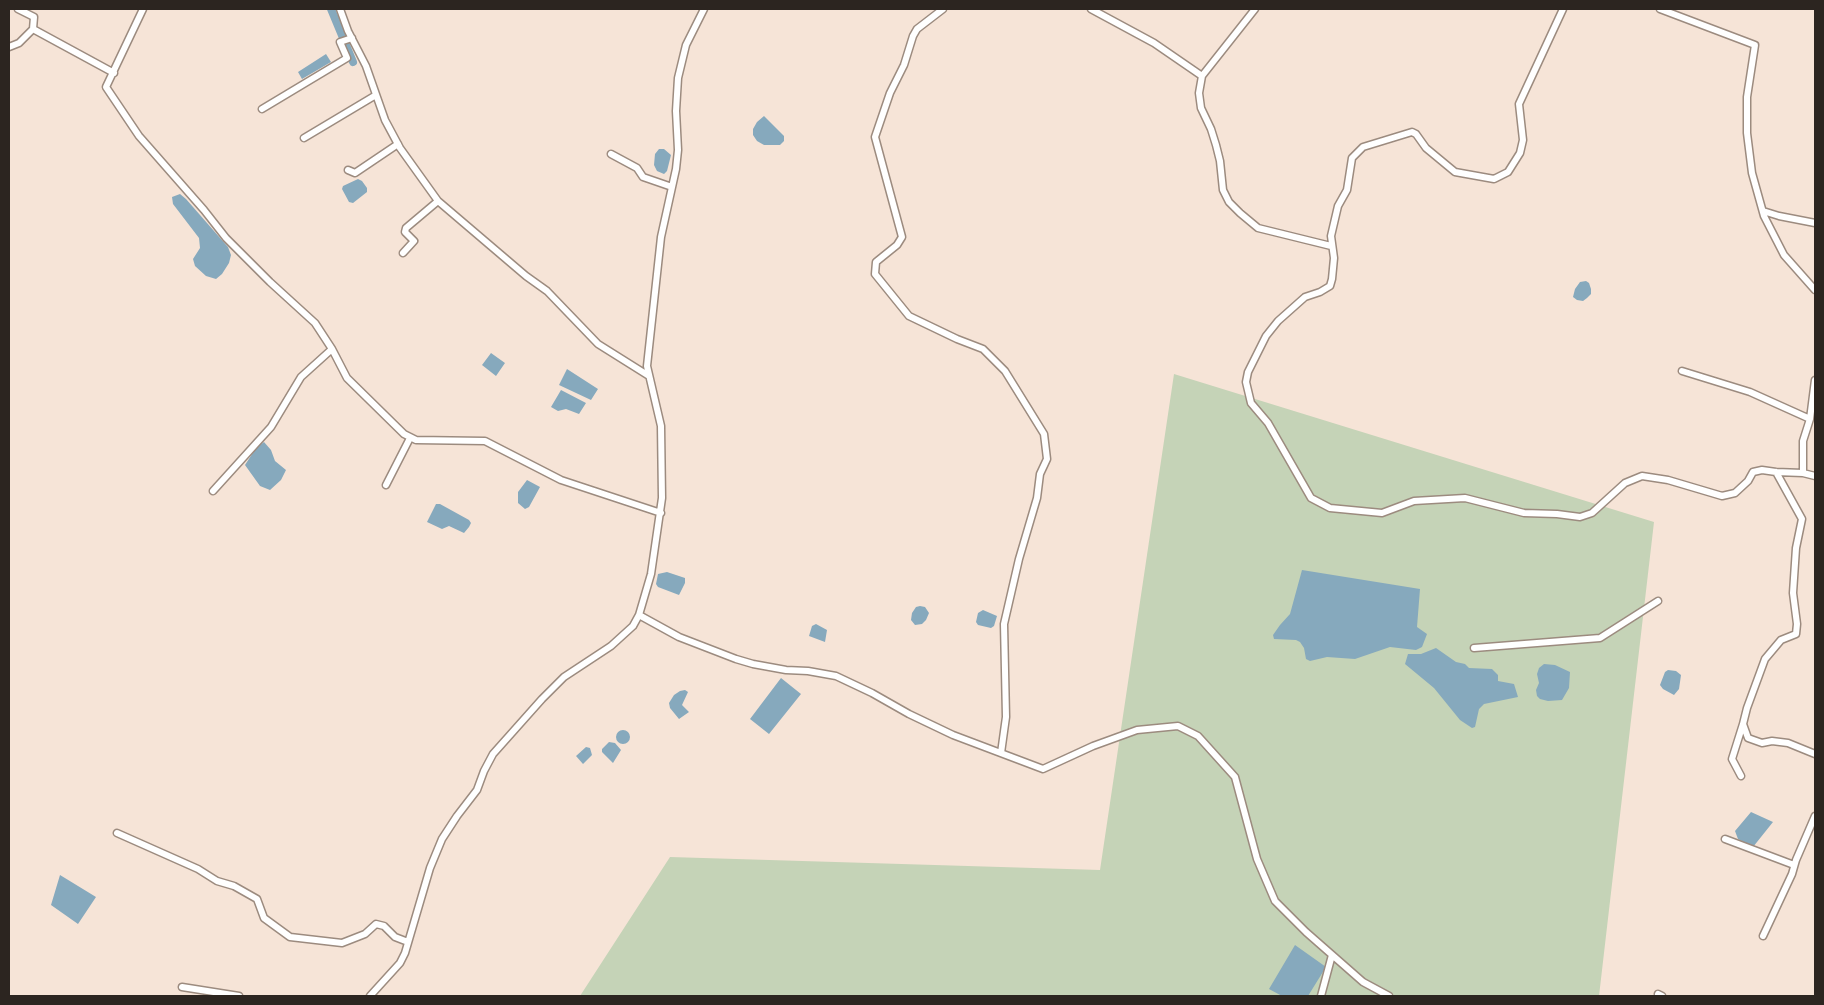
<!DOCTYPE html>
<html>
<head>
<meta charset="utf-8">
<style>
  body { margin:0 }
  #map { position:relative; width:1824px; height:1005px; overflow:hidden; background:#f6e4d7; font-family:"Titillium Web",sans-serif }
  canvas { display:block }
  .frame { position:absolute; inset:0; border:10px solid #2c2520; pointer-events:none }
</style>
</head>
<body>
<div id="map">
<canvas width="1824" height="1005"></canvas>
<div class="frame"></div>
</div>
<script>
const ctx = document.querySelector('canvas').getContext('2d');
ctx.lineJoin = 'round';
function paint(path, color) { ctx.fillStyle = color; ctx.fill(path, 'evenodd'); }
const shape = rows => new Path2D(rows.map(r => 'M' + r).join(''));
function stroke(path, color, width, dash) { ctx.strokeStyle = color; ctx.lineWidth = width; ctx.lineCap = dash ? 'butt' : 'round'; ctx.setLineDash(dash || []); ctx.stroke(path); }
paint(shape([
  [1174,374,1654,522,1599,996,580,996,670,857,1100,870]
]), '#c5d3b7');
paint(shape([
  [326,54,331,62,302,79,298,72],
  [764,116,784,136,784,141,780,145,764,145,757,141,753,135,753,129,757,122],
  [659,149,664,149,671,155,667,171,664,174,657,171,654,165,655,154],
  [358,179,362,181,367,188,367,192,353,203,349,202,342,189,343,186],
  [180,194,186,199,228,247,231,255,229,263,222,274,216,279,206,276,195,266,193,259,200,248,199,238,173,204,172,197],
  [1586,281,1589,283,1591,289,1591,294,1587,298,1583,301,1577,300,1573,297,1575,289,1580,282],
  [491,353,505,363,496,376,482,365],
  [567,369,598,389,591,400,559,385],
  [561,390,586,403,579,414,566,409,558,411,551,407],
  [264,442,271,450,275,461,286,470,281,480,270,490,260,486,245,465,256,448],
  [527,480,540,487,529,507,525,509,518,503,518,492],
  [436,504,440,504,469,520,471,523,469,527,464,533,449,526,442,529,427,522],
  [1302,570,1420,589,1417,627,1427,634,1422,647,1416,650,1390,647,1355,659,1327,657,1310,661,1306,659,1304,648,1300,642,1296,640,1274,639,1273,635,1280,625,1290,614],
  [667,572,685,578,685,583,679,595,658,587,656,584,658,574],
  [920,606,925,607,929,613,926,620,922,624,915,625,911,620,912,613,916,607],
  [983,610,997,616,994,626,991,628,978,625,976,622,978,613],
  [816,624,827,630,825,642,809,636,812,626],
  [1436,648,1456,662,1465,664,1469,668,1492,669,1498,675,1498,681,1514,684,1518,697,1484,704,1479,709,1475,727,1472,728,1460,720,1434,688,1405,664,1408,654,1421,654],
  [1544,664,1555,665,1570,672,1569,688,1562,700,1548,701,1540,699,1537,696,1536,690,1539,683,1537,674,1539,668],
  [1668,670,1676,671,1681,675,1679,689,1674,695,1663,689,1660,685,1665,672],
  [781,678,801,694,769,734,750,719],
  [685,690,688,692,682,705,689,712,679,719,670,708,669,703,674,695,680,691],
  '616 737a7 7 0 1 1 14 0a7 7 0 1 1-14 0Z',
  [609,742,615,743,621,750,613,763,602,752,602,749],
  [586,747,590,748,592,755,583,764,576,756],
  [1751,812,1773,822,1753,847,1738,839,1735,831],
  [60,875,96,897,78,924,51,905],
  [1295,945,1326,967,1308,996,1282,996,1269,989]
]), '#86a9bd');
stroke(shape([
  [331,9,353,62]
]), '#86a9bd', 8);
const street = shape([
  [18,9,34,17,33,29],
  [143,9,106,87,139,136,204,210,226,238,270,282,315,323,332,349,347,378,404,434,416,440,485,441,561,480,661,513],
  [340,9,348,31,366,66,385,120,400,148,438,201,526,276,547,291,598,344,649,376],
  [943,9,917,29,913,36,904,65,890,93,875,137,902,237,897,245,876,262,875,274,909,316,957,339,983,349,1005,371,1044,434,1047,459,1040,474,1037,498,1019,559,1004,624,1006,717,1001,753],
  [1091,9,1154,43,1202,76,1199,93,1201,108,1211,129,1216,145,1220,161,1223,190,1229,202,1240,213,1258,228,1331,246],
  [1563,9,1519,104,1523,140,1520,153,1508,172,1494,179,1455,172,1426,148,1416,134,1412,132,1363,147,1352,158,1347,190,1338,206,1331,236,1334,258,1332,279,1330,286,1320,292,1305,297,1278,321,1266,336,1248,372,1246,382,1251,403,1268,423,1311,498,1330,508,1382,513,1414,501,1465,498,1524,513,1557,514,1580,517,1592,513,1625,483,1642,476,1668,480,1722,496,1735,493,1748,481,1753,472,1762,470,1776,472,1803,473],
  [1660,9,1755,45,1747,97,1747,133,1752,173,1764,216,1784,255,1815,290],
  [9,47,19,43,33,29,114,73],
  [1202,76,1255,9],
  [262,109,347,58,340,42,352,38],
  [304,138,376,95],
  [611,154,637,168,643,177,672,187],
  [348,170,355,173,398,144],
  [1763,211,1779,216,1815,223],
  [403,253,414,241,405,232,406,228,438,201],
  [1682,371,1750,392,1810,419],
  [1815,380,1810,419,1803,441,1803,473,1815,476],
  [1776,472,1802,519,1796,548,1793,593,1797,624,1796,634,1781,640,1765,659,1747,708,1743,724,1748,738,1762,743,1772,741,1788,743,1815,754],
  [386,485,410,438],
  [213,491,271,427,301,377,332,349],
  [639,615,679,637,736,659,753,664,786,670,808,671,836,676,872,693,909,714,953,735,1043,769,1093,746,1137,730,1178,726,1198,736,1235,777,1257,859,1275,901,1306,932,1363,982,1389,996],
  [1474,648,1600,638,1658,601],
  [1741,776,1732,759,1743,724],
  [117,833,198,869,217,881,234,886,257,899,264,918,290,937,342,943,365,934,376,924,384,926,395,937,408,942],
  [1725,839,1794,865],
  [1763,936,1792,874,1796,860,1815,816],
  [182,987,239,996],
  [1658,994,1662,996],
  [370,996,400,963,405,953,430,868,442,839,457,816,477,790,484,771,493,754,542,699,564,677,611,646,633,626,639,615,651,574,662,498,661,426,647,366,661,237,676,169,678,150,676,111,678,78,686,45,704,9],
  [1321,996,1332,955]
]);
stroke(street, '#9c8b7f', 9);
stroke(street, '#fff', 6);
</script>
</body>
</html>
